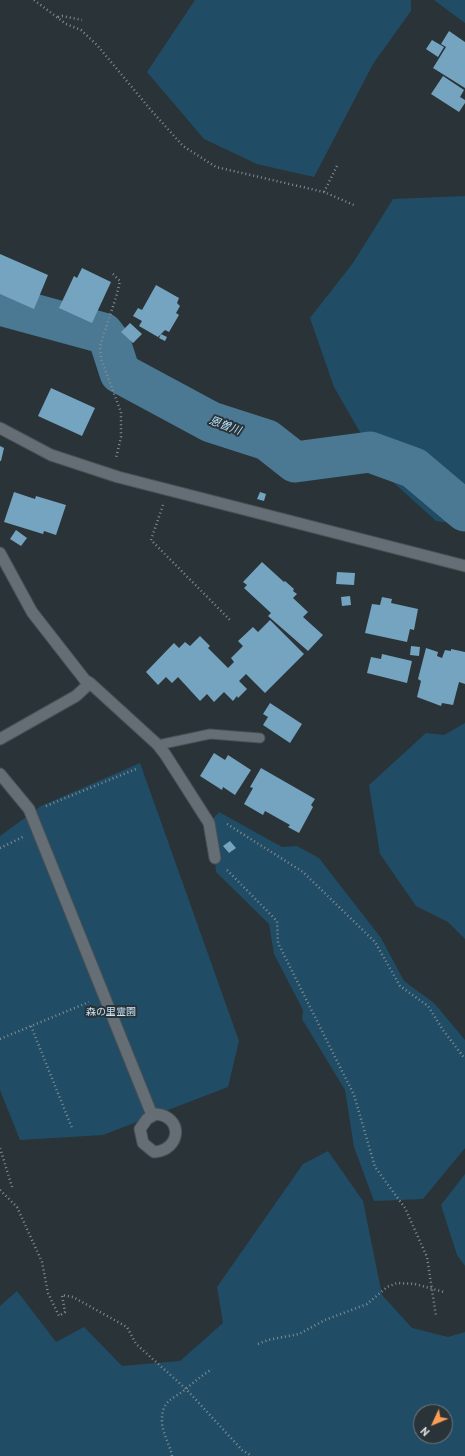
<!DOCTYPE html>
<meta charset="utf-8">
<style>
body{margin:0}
#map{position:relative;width:465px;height:1456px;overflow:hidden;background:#2a3338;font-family:"PT Sans",sans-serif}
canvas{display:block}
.north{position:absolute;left:413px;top:1404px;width:40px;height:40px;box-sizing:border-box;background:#2a3338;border:1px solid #727a7e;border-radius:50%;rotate:226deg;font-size:11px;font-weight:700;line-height:16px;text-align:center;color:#dfe5e8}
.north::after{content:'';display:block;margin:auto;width:14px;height:18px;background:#fd9d55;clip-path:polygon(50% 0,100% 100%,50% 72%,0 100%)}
</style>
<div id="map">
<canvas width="465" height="1456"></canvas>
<div class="north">N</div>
</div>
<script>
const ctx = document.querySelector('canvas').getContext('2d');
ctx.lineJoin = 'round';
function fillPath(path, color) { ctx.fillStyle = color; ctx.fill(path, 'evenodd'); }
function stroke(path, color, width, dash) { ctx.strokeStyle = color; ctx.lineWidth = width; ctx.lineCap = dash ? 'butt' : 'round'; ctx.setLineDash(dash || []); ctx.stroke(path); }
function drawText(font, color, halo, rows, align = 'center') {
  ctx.font = font + ' "PT Sans","Noto Sans JP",sans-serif'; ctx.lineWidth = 4; ctx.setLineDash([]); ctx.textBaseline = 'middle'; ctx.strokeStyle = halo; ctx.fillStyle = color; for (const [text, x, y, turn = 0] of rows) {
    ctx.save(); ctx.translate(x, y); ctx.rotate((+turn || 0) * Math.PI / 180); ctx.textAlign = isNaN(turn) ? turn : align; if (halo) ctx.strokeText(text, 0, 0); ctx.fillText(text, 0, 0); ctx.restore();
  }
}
const green = new Path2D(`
 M195,0H411V11L373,64L314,177L257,164L204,139L147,72Z
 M434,0H465V23Z
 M465,196V525L436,521L384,474L334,387L310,318L353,263L393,199Z
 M465,723V939L448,922L416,906L380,854L369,785L426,733L444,735Z
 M140,763L239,1041L228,1087L103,1135L20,1140L0,1090V836L41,806Z
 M219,812L282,847L297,846L319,858L381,938L404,981L434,1003L465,1040V1148L423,1199L374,1201L354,1147L345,1090L302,1019L303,1010L274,954L269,924L216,872L211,821Z
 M328,1151L363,1201L382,1295L412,1328L448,1337L465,1332V1456H0V1306L17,1291L56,1342L84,1327L122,1366L180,1361L223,1323L217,1287L303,1164ZM421,1412H445V1436H421Z
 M465,1174V1266L457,1255L441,1205Z`);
const river = new Path2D(`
 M0,305L103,333L110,342L120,373L211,422L267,440L295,462L370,452L414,468L465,511`);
const building = new Path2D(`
 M449,31L465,42V88L433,68L446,47L441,44Z
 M432,40L444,47L438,57L426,49Z
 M443,76L464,90L460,97L465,100V103L459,112L431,94Z
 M0,254L48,275L34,309L0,294Z
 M82,268L111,282L92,323L59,308L74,276L77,278Z
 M156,285L179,298L177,303L180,306L176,313L179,315L169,332L165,330L158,337L139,326L142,321L133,316L138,308L142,310Z
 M130,323L142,334L133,343L121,332Z
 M161,334L167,337L165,341L159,338Z
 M51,388L95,408L82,436L38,416Z
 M0,446L4,448L1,461H0Z
 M14,492L35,499L36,496L66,505L56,535L44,531L43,534L4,522Z
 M260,492L266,494L264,501L257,499Z
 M16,530L27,538L21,546L10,539Z
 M262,562L284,582L285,581L294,589L293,591L297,594L293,598L308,612L303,617L323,635L308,651L268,616L271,613L244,588L247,585L243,582Z
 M337,572L355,573L354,585L336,584Z
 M350,596L351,605L342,606L341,597Z
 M382,597L392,599L391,603L418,609L414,630L410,629L407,642L365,633L372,604L380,605Z
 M270,620L304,654L265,693L246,674L239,681L247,689L238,698L237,696L233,701L224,692L214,702L207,694L200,701L178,677L172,683L166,677L158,685L146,672L174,643L179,648L185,642L190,646L200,636L210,646L208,648L228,668L234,662L231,658L243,646L238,641L253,627L258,632Z
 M411,646L420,647L419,656L410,655Z
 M426,648L438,652L437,656L442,658L445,650L451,651V649L465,652V684L459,682L453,705L442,703L441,706L417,697L421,681L418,679Z
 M382,654L412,661L407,683L367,673L371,657L381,659Z
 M270,703L302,724L290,743L263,725L268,717L263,714Z
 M214,753L225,760L228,755L251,770L235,795L223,787L222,790L200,776Z
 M261,768L315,799L311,805L313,807L299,833L288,827L290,825L265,811L263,815L244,804L253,788L250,787Z
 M230,841L236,848L229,853L223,846Z`);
const path = new Path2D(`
 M34,0L66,24L81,30L97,45L150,109L183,146L216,167L324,192L356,206
 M58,17L62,16L82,20
 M324,192L337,166
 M113,274L120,281L117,294L100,346L101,359L121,412V437L116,458
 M163,505L151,540L230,620
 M46,806L136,769
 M227,824L303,872L375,942L400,986L428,1006L443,1030L465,1059
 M0,848L23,837
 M227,870L277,921L278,943L354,1095L375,1167L405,1208L427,1257L436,1316
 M31,1026L72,1128
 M0,1039L89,1002
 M0,1148L12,1187
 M0,1190L17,1207L42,1262L48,1293L59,1316L65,1312L62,1295L73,1297L127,1327L136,1344L186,1389L242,1450L252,1456
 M258,1344L268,1340L299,1334L325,1320L367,1304L387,1287L397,1283L415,1284L444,1292
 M172,1456C170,1445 163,1434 162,1423C161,1399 173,1400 187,1388C195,1381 203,1375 212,1369`);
const service = new Path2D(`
 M158,745L210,734L260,738`);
const minor = new Path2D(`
 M0,553L32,612L85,680L90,683L158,745L165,754L209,823L215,858
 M0,739L76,696L90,683
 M0,774L29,809L152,1115
 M156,1114C184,1117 181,1150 154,1152L143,1143L140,1129L147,1119Z`);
const tertiary = new Path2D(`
 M0,428L51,455L118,477L465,566`);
const parkNames = [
 ["森の里霊園",111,1012]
];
const waterNames = [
 ["恩曽川",225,426,20]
];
fillPath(green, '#204d65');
stroke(river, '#4b7993', 41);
fillPath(building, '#75a4c0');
stroke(service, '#485053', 11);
stroke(minor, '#485053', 13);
stroke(tertiary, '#485053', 13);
stroke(path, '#858d91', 2.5, [1, 3]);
stroke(service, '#646e74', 9);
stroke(minor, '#646e74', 11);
stroke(tertiary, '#646e74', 11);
drawText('10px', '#c9e5f6', '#2a3338', parkNames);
drawText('italic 11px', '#b7e2fc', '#2a3338', waterNames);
</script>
